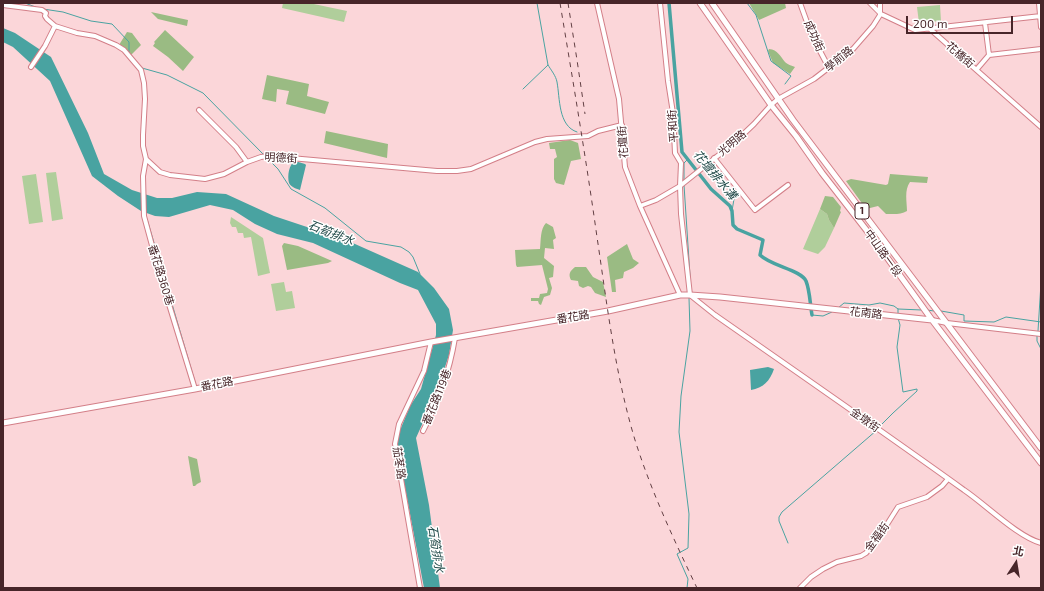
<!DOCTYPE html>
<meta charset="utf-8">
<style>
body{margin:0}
#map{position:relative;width:1044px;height:591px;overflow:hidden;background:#fbd6d9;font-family:"Exo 2","Noto Sans TC",sans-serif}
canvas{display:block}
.frame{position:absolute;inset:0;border:4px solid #472529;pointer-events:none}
.north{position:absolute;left:996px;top:543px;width:40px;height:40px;-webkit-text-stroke:3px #fff;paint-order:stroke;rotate:12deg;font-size:11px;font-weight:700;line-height:16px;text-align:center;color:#472529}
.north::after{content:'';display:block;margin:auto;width:14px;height:18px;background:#472529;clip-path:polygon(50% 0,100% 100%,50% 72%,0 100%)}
.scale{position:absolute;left:906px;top:16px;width:107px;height:18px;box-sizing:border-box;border:2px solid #472529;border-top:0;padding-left:5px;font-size:12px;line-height:14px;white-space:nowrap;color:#472529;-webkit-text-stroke:3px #fff;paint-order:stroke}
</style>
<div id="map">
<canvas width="1044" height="591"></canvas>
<div class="frame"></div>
<div class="north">北</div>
<div class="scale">200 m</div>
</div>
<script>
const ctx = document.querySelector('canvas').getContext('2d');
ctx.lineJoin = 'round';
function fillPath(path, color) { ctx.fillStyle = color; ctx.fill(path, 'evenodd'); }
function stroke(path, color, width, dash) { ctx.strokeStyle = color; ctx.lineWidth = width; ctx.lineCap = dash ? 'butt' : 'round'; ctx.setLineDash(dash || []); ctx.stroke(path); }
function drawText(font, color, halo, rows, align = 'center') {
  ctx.font = font + ' "Exo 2","Noto Sans TC",sans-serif'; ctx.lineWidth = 3; ctx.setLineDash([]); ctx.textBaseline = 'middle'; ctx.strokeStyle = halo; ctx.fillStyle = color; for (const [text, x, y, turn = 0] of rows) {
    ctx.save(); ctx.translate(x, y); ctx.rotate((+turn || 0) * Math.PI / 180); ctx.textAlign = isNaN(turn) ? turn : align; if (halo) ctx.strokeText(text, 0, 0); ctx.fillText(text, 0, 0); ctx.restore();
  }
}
const green = new Path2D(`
 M283,3H309L347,11L344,22L282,8Z
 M940,5L941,21L919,23L917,7Z
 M56,172L63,219L52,221L46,173Z
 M36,174L43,222L29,224L22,176Z
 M820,209L827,214L829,220L834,228L825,247L818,254L803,249Z
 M231,217L263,238L270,273L258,276L251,237L244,238L243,233H238L236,227H232L230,223Z
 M284,282L286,292L292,291L295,308L276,311L271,284Z`);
const forest = new Path2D(`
 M749,3H785L786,8L759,20Z
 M151,12L188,20L187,26L158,19Z
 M165,30L194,57L183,71L168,57L153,46L155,43L154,42Z
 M127,32L132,33L141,45L131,55L119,45Z
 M769,49C778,50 780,56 785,62C787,64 792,66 795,67L790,74L773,63L768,51Z
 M267,75L309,84L307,96L329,102L325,114L286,104L289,91L277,89L276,102L262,99Z
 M326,131L388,144L387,158L324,143Z
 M570,140L578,143L581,159L571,161L564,185L556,183L554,179V159L557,157L555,149H550L549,143Z
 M890,174L928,177L927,183L910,182C904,190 907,202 907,211C901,215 893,214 886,214L878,206L866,209L846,181L851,179L886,185L888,184Z
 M825,196L833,197L841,207L840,211L841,212L834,228L829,220L827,214L820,209Z
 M546,223L553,227L556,238L553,240L554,249L545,248L544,258L554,266L553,277L549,278L552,288L550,295L544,297L541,305L539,304L538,301H531V298H539L540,294L547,293L548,289L542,265L517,267L516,265L515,250L540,249C541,241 540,229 546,223Z
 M284,243L298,246L332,261L328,263L287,270L282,246Z
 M627,244L633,259L639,263L633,268L624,272L623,278L615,280L616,292H612L607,257Z
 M575,267H586L593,277L603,282L606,297L595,293L591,287L588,286L583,288L579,286L578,281L571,280C568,274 570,271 575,267Z
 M188,456L197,459L201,482L197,484L195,486H193Z`);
const water = new Path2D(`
 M3,28L15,33L51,57L88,133L104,174L132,190L157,198H172L197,192L226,194L274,216L346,240L418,272L434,288L449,309L453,330L449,355L437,391L416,438L429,505L440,588H424L396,440L410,406L421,389L436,335V324L418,290L400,283L313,243L277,234L255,224L233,210L210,205L169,217L155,216L141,211L118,196L92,176L50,81L13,47L3,42Z
 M295,161L305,164L306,165L300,190C297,189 291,187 289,183C287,176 289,164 295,161Z
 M768,367L774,369C770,381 763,388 751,390L750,370Z`);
const stream = new Path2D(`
 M6,3H25L38,8
 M747,3L756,15L771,61L791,76L785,84
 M43,9L63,12L91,21L112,24L129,42V54
 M548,65C551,70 556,76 557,82C560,98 558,126 577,132
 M142,68L167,75L203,93L263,154
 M523,89L548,65L537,3
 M267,158L278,169L291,189L325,208L366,241L401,247L409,252L413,257L420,274
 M684,181V163L687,160
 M684,185L691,291
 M732,211L735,193
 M147,219L195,382
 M838,308L844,303L869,305L880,303L894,306L898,309L922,310
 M898,309V315
 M927,310L934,311
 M941,311L964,315V321L994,322L1006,317L1041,322
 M812,315L823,316L832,312
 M1038,331L1041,283
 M1037,335V341L1041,349
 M879,427L893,413L917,391V389L903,392L897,347L900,325L898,318
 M788,543L779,521V517L782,512L877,430
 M687,588L688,579L677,554L688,548L689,514L679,432L681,396L690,331L689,298`);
const canal = new Path2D(`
 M669,3L682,152L711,189L730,206L732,211L733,225L737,229L763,240L760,255C771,266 801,270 806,281C810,291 810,304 812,315`);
const minor = new Path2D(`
 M597,3L619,99L625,167L640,206L680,295
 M660,3L668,81L673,113L675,153L681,163L680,186L681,214L690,295L715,315C798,373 882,431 964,490C985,504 1018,537 1041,543
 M800,3L812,36L829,68
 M870,3L881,14L915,30L1041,16
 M1039,3L1041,27
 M3,5L42,10L46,13L45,16L47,19L55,26L77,33L95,36L116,45L124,50L141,70L144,83L145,99L143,135V146L146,159L143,176L144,216L160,275L195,389
 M985,23L989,55
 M930,29L1041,127
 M989,55L1041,49
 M31,67L45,46L55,26
 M977,69L989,55
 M199,110L236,147L247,162
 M714,158L755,210L788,185
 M146,159L160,172L170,175L205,179L224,174L247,162L261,157L268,156L437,171H457L471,169L535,142L547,139L588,136L598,131L622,125
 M640,206L656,200L680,186L735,142L754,124L771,105L778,99L814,79L853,49L873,26L880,15V3
 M932,320L947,323L1041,334
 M423,431C439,399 449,374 455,338
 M420,588L395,444L399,424L424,371L431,342
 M800,588L811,577L823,569L837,562L861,556L866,553L879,537L898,507L927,497L942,486L948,479`);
const major = new Path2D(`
 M700,3L771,105L796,136L822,173L878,245L932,320L1041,463
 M712,3L793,120L1041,448
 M3,423L195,389L431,342L608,311L680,295H690L720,297L932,320`);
const rail = new Path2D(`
 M560,3C573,81 586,159 597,237C607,304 615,374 635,440C651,491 674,540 697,588
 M568,3L577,60L585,114`);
const shields = [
 [862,211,14]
];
const shieldNames = [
 ["1",862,211]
];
const streetNames = [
 ["成功街",814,36,66],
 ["花橋街",960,55,41],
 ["學前路",839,59,-39],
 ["平和街",673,126,-94],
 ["花壇街",623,142,-95],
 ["光明路",732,143,-40],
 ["明德街",281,158,3],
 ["中山路一段",883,253,54],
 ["番花路360巷",161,275,73],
 ["花南路",866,313,6],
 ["番花路",573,317,-9],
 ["番花路",217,384,-11],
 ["番花路119巷",437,397,-68],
 ["金墩街",865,420,35],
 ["茄苳路",399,463,82],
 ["金福街",877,537,-54]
];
const waterNames = [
 ["花壇排水溝",715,175,50],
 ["石筍排水",331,233,21],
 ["石筍排水",436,549,81]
];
fillPath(green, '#b0ce9b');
fillPath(forest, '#9abb83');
fillPath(water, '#49a3a1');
stroke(stream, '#49a3a1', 1);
stroke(canal, '#49a3a1', 3.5);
stroke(minor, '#d37f88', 6);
stroke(major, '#d37f88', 7);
stroke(minor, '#fff', 4);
stroke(major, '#fff', 5);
stroke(rail, '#623f43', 1, [5, 5]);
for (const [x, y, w] of shields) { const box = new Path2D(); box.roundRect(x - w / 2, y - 8, w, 16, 3); ctx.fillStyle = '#fff'; ctx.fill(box); stroke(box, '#472529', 1); }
drawText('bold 10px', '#472529', null, shieldNames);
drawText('11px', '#472529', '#fff', streetNames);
drawText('italic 12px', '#214a49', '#fff', waterNames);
</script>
